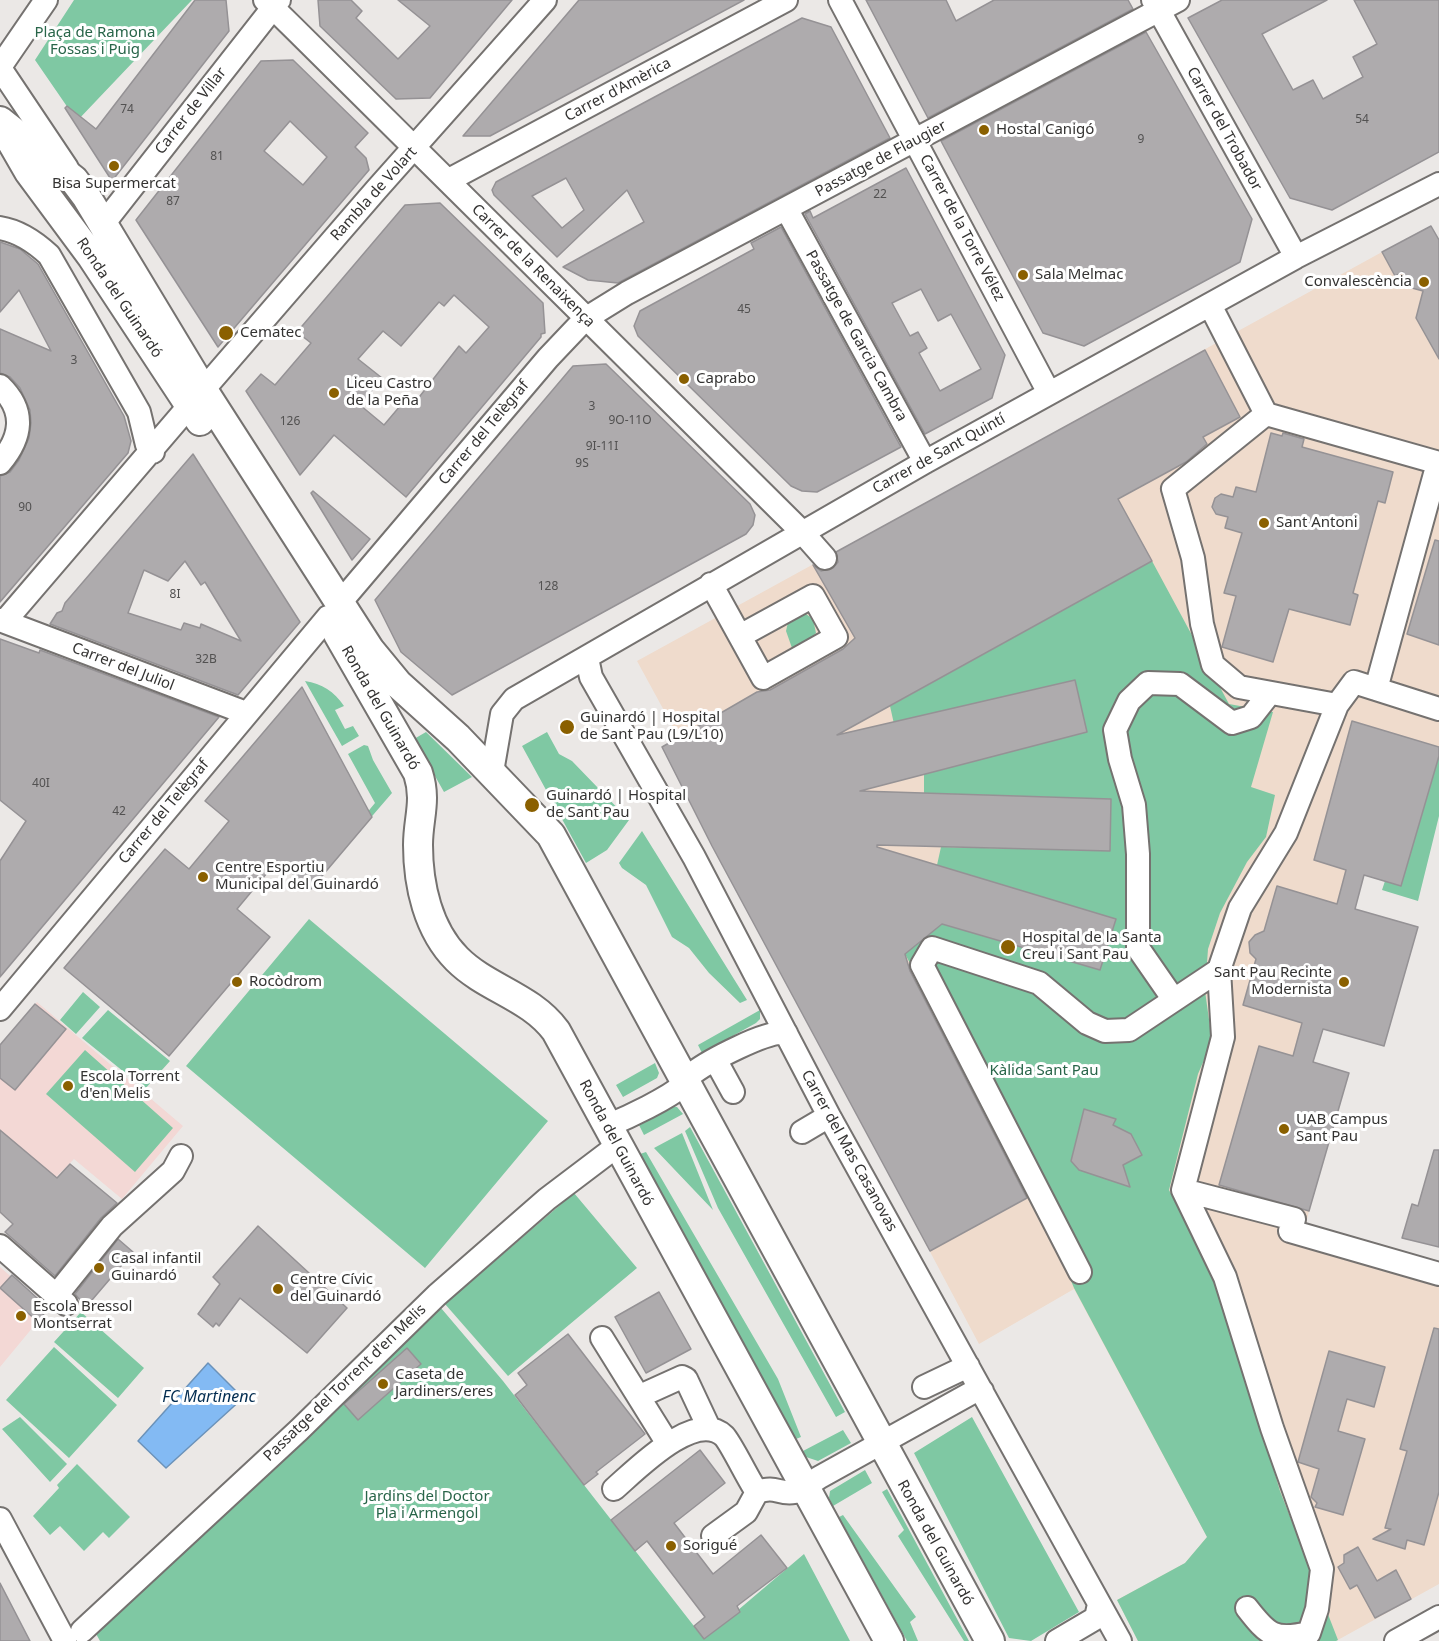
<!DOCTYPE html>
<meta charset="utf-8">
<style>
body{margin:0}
canvas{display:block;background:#ebe8e6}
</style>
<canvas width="1439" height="1641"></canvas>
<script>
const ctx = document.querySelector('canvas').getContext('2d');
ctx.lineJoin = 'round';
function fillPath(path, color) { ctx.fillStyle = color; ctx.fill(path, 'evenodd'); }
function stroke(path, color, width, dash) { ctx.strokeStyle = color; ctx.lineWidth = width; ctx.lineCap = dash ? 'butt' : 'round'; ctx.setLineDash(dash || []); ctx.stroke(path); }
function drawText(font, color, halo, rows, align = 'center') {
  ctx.font = font + ' "Noto Sans",sans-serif'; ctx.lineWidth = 6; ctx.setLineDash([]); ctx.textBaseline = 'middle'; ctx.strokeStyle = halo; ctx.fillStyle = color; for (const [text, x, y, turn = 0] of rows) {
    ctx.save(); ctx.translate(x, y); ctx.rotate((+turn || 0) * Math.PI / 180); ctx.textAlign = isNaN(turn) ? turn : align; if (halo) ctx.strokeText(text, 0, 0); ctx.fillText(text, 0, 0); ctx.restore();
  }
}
const education = new Path2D(`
 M37,1002L183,1126L122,1199L74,1159L12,1222L0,1213V1046Z
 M0,1267L48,1309L0,1367Z`);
const medical = new Path2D(`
 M1382,252L1395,276L1403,272L1423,291L1416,318L1431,344L1439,346V747L1352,721L1314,860L1346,870L1337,904L1277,886L1264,933L1255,935L1249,942L1250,953L1257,958L1243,1005L1302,1022L1293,1056L1259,1046L1219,1185L1309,1211L1306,1224L1439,1264V1584L1336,1641H1138L1117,1600L1185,1563L1207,1537L1074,1289L979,1344L662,747L679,738L637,661Z`);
const green = new Path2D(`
 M74,0H192L77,121L35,60Z
 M1152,561L1229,704L1273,712L1251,787L1275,795L1266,837L1247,862L1220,913L1208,949L1205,991L1212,1041L1198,1074L1169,1190L1220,1289L1280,1491L1338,1640L1336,1641H1138L1117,1600L1185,1563L1207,1537L1074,1288L1035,1193L905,954L942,924L1100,970L937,865L941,847L1110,851L1111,799L924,793V774L894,724L890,706Z
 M797,613L806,614L813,619L816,633L799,651L792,648L786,631L789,618Z
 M305,681C322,684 334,691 344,706L335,710L345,729L353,726L359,736L342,746Z
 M426,732L472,777L444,792L414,739Z
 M547,732L559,754L572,761L629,820L607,850L586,863L522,746Z
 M364,745L368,746L373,760L392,793L367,822L361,820L375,803L348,754Z
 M1439,756V816L1418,901L1382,890L1385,881L1401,886Z
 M642,831L747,1000L740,1003L709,973L689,948L672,937L646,885L622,868L619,863Z
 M309,919L548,1121L425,1268L186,1066Z
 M83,992L100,1007L76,1034L60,1020Z
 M108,1010L170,1061L145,1089L82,1038Z
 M760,1010V1019L756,1023L702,1053L698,1045Z
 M85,1050L173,1128L135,1172L46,1094Z
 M655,1063L659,1073L657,1078L623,1097L616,1085Z
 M669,1106L677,1107L683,1114L644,1135L638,1123Z
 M690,1127L845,1412L836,1417L718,1208L685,1131Z
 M682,1133L713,1210L654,1148Z
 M646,1152L778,1379L801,1437L796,1439L640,1154Z
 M574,1193L637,1268L508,1376L445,1304Z
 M441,1308L503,1381L704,1639L804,1554L850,1641H100L95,1632Z
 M81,1312L144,1368L118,1398L54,1342Z
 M54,1347L117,1405L69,1458L6,1400Z
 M20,1417L67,1464L50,1482L2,1429Z
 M972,1417L1079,1612L1031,1641L1009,1638L914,1453Z
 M843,1430L851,1443L818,1461L806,1457L803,1451Z
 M77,1464L130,1517L109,1538L103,1532L84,1551L60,1526L50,1535L33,1516L59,1488L57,1485Z
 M865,1470L872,1483L833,1506L829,1498L830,1491Z
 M887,1489L969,1641H964L898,1536L904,1530L882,1492Z
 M843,1515L916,1617L910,1622L918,1641H907L839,1517Z`);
const water = new Path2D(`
 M208,1363L243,1398L166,1468L138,1441Z`);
const building = new Path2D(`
 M195,0H226L229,31L112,181L65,108L67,106L96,129Z
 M318,0H351L362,11L356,18L398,59L430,26L398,0H512L430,98L396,99L320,26Z
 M579,0H744L490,136H463Z
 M866,0H946L956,21L994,0H1128L1133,9L928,118Z
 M1222,0H1327L1262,34L1293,90L1313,80L1323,99L1363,77L1353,57L1377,44L1354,0H1439V152L1332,210L1290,198L1188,18Z
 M802,18L831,27L890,138L618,283L588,280L563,267L644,222L627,190L557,257L494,195L492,190L496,182ZM566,178L584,210L562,228L532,196Z
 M1146,32L1252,219L1240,262L1084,346L1043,333L941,141Z
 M293,60L368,133L355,147L366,158L369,170L218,347L136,220L261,61ZM290,121L327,157L303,185L264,151Z
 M906,168L1005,355L992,398L925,434L805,214L810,211L813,218ZM921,289L938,321L951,314L981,369L940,391L919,353L927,348L918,332L910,336L892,303Z
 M440,203L543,303L545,333L541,334V337L406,497L334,435L300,475L246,391L261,374L275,385L311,343L297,332L405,205ZM454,295L489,327L466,353L459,346L413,405L406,399L384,425L360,405L382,378L358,359L383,331L401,346L439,302L444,306Z
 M1431,226L1439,240V359L1416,318L1423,291L1412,288L1403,272L1395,276L1382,252Z
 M781,227L901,447L817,492L802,491L791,486L638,336L634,326L640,311L754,249L751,243Z
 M0,242L20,249L38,264L124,416L131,441L128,453L0,602V476L10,472L19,460L29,438L31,423L30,410L20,388L10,377L0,373V329L51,351L19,290L0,312Z
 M1205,350L1240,417L1203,437L1207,444L1186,462L1118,499L1152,561L837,735L1075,680L1087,732L860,791L1111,799L1110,851L877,845V847L1116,919L1100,970L942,924L905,954L910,971L1027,1198L930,1251L712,846L662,747L757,692L770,690L843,649L855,638L813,565L821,571L833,568L838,562L836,552Z
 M606,364L750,504L755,515L753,525L746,534L452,695L401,652L375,600L573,366Z
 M1271,433L1282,436L1283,433L1304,439L1302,447L1393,472L1385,503L1378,501L1353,593L1358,595L1350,625L1289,609L1273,662L1222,647L1236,596L1224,593L1242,533L1225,528L1228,517L1216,514L1212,507L1215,498L1221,494L1233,497L1236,487L1256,492Z
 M193,454L300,622L238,695L50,624L57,613L62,611L65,603ZM185,561L201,585L205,582L241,641L201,624L200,628L184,623L181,630L128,613L144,570L168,581Z
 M313,491L370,539L352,560L311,493Z
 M1435,540L1439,541V645L1407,634Z
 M0,639L39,653L40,650L219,717L0,977V861L26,821L0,800Z
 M302,687L372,817L311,889L277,861L237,909L270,937L169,1056L64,968L165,849L189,869L229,821L205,801Z
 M1352,721L1439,747V756L1401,886L1364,875L1355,909L1418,927L1384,1046L1323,1029L1313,1062L1349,1073L1309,1211L1219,1185L1259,1046L1293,1056L1302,1023L1243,1005L1256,959L1250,953L1249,942L1255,935L1264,931L1277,886L1337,904L1346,870L1314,860Z
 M35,1004L66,1029L15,1090L0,1078V1045Z
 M1084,1109L1116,1119L1113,1125L1131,1134L1142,1155L1123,1165L1130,1187L1079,1170L1071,1161Z
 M0,1130L57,1178L70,1164L117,1203L101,1218L55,1276L5,1232L13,1224L0,1212Z
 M1434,1150H1439V1247L1402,1238L1412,1204L1418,1206Z
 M258,1226L347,1308L307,1353L240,1298L219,1326L216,1323L213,1327L198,1314L220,1284L213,1277Z
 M118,1239L133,1252L86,1307L75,1294Z
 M12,1275L48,1308L38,1322L0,1288Z
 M659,1292L691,1349L646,1373L615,1317Z
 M1434,1328L1439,1329V1492L1424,1545L1407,1540L1405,1549L1373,1539L1391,1529L1385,1528L1407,1451L1400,1449Z
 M568,1334L645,1434L596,1472L598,1474L584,1485L515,1395L527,1385L518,1373Z
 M407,1348L421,1364L358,1420L344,1404Z
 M1329,1351L1385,1367L1374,1407L1347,1399L1338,1431L1365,1439L1343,1515L1315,1507L1317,1503L1311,1497L1319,1469L1298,1462Z
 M700,1450L725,1483L674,1523L713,1574L761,1535L787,1568L737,1606L740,1612L704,1639L694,1626L705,1617L647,1541L635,1551L611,1520Z
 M1358,1547L1377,1581L1396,1570L1411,1599L1375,1618L1357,1585L1350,1589L1338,1567L1344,1563V1555Z
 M0,1583L30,1641H0Z`);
const minor = new Path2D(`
 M265,0C445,176 622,355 802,532L825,558
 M840,0L1049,393
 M1153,0L1296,257
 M0,67L46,0
 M0,68L67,168
 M449,180L786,0
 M787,210L925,462
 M104,223L279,0
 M0,228C19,231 35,242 49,255L139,412L147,445L153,452
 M1210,305L1266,414L1439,463
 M0,386C26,411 22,437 0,463
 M203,390L376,190L545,0
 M1266,414L1173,489L1193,558L1202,624L1213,665L1239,687L1337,705L1354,682L1439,709
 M711,584L763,678L836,637L813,596L740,636
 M339,604L548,358L585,319L627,293L1178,0
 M0,620L246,713
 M5,621L190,405
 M587,658L591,677L694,857L829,1116L1120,1641
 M1376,689L1438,463
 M1337,705L1286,833L1240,908L1219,970L1223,1037L1183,1190L1294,1219L1290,1231L1439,1274
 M492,772L502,714L514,699L925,462L1296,257L1439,184
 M1174,1000L1138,948V854L1134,805L1120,759L1115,730L1129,701L1148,683L1180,684L1232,723L1251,717L1269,694
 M0,1009L328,617
 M716,1061L733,1092
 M607,1126C629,1117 667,1099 685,1084C688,1081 690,1076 693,1073C709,1061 767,1030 786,1033
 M802,1132L829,1116
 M1183,1190L1225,1277L1272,1428L1322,1569L1317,1609L1309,1633C1274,1641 1268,1635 1247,1608
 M0,1246L66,1304
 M1080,1272L922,965L932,948L1039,983L1087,1023L1105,1031L1129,1030L1219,970
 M55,1297L112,1226L173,1171L181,1156
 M602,1338L668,1444
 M924,1387L968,1366
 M640,1396L682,1377L686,1379L709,1428
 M614,1489C636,1470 695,1409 724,1436C731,1443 749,1481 757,1492
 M0,1519L65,1641
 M713,1536L746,1512L757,1492C777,1485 778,1495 795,1492C804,1490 811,1482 820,1477L975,1391H982
 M82,1631L299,1430L437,1295L547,1199L617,1146
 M1057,1641L1096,1618L1099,1604
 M1396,1641L1439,1617`);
const major = new Path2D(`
 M0,121L74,180L86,196L203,390L370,650L398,684L458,738L551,835L990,1641
 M7,134L29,172L92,257L200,421
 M338,634L418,773C427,801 418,818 418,845C418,885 428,930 457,959C487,989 530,996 556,1031L889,1641`);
const markers = [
 [984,130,6,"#8a6000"],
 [114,166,6,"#8a6000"],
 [1023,275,6,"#8a6000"],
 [1424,282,6,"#8a6000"],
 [226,333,8,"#8a6000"],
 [684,379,6,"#8a6000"],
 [334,393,6,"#8a6000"],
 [1264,523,6,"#8a6000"],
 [567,727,8,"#8a6000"],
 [532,805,8,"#8a6000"],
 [203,877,6,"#8a6000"],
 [1008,947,8,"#8a6000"],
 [237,982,6,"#8a6000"],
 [1344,982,6,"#8a6000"],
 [68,1086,6,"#8a6000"],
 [1284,1129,6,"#8a6000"],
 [99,1268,6,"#8a6000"],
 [278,1289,6,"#8a6000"],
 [21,1316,6,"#8a6000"],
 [383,1384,6,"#8a6000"],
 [671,1546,6,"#8a6000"]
];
const numberNames = [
 ["74",127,110],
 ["54",1362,120],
 ["9",1141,140],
 ["81",217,157],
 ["22",880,195],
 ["87",173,202],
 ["45",744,310],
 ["3",74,361],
 ["3",592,407],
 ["9O-11O",630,421],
 ["126",290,422],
 ["9I-11I",602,447],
 ["9S",582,464],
 ["90",25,508],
 ["128",548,587],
 ["8I",175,595],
 ["32B",206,660],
 ["40I",41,784],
 ["42",119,812]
];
const parkNames = [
 ["Plaça de Ramona",95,33],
 ["Fossas i Puig",95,50],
 ["Kàlida Sant Pau",1044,1071],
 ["Jardins del Doctor",427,1497],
 ["Pla i Armengol",427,1514]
];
const streetNames = [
 ["Carrer d'Amèrica",618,90,-28],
 ["Carrer de Villar",191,111,-52],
 ["Carrer del Trobador",1224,129,61],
 ["Passatge de Flaugier",881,159,-28],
 ["Rambla de Volart",374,194,-48],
 ["Carrer de la Torre Vélez",962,228,62],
 ["Carrer de la Renaixença",533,266,45],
 ["Ronda del Guinardó",119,298,56],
 ["Passatge de Garcia Cambra",856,336,61],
 ["Carrer del Telègraf",484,433,-50],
 ["Carrer de Sant Quintí",939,454,-29],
 ["Carrer del Juliol",123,667,21],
 ["Ronda del Guinardó",380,708,60],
 ["Carrer del Telègraf",164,812,-50],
 ["Ronda del Guinardó",616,1143,62],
 ["Carrer del Mas Casanovas",849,1151,61],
 ["Passatge del Torrent d'en Melis",345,1383,-44],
 ["Ronda del Guinardó",935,1543,61]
];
const poiNames = [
 ["Hostal Canigó",996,130],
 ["Bisa Supermercat",114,184,"center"],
 ["Sala Melmac",1035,275],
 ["Convalescència",1412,282,"right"],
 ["Cematec",240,333],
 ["Caprabo",696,379],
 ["Liceu Castro",346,384],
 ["de la Peña",346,401],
 ["Sant Antoni",1276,523],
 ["Guinardó | Hospital",580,718],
 ["de Sant Pau (L9/L10)",580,735],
 ["Guinardó | Hospital",546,796],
 ["de Sant Pau",546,813],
 ["Centre Esportiu",215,868],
 ["Municipal del Guinardó",215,885],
 ["Hospital de la Santa",1022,938],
 ["Creu i Sant Pau",1022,955],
 ["Sant Pau Recinte",1332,973,"right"],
 ["Modernista",1332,990,"right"],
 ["Rocòdrom",249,982],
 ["Escola Torrent",80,1077],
 ["d'en Melis",80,1094],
 ["UAB Campus",1296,1120],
 ["Sant Pau",1296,1137],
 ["Casal infantil",111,1259],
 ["Guinardó",111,1276],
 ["Centre Cívic",290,1280],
 ["del Guinardó",290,1297],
 ["Escola Bressol",33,1307],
 ["Montserrat",33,1324],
 ["Caseta de",395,1375],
 ["Jardiners/eres",395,1392],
 ["Sorigué",683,1546]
];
const waterNames = [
 ["FC Martinenc",209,1397]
];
fillPath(education, '#f3d8d5');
fillPath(medical, '#efdbcc');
fillPath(green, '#7fc8a3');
fillPath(water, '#83baf3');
stroke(water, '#6b92b9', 1.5);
fillPath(building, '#aeabad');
stroke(building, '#959295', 1.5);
stroke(minor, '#757270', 26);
stroke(major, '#757270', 32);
stroke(minor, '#fff', 22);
stroke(major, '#fff', 28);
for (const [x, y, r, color] of markers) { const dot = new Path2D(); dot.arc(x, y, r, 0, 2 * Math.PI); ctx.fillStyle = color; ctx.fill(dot); stroke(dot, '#fff', 2); }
drawText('12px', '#525151', null, numberNames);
drawText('15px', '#286549', '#fff', parkNames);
drawText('15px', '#343332', '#fff', streetNames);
drawText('15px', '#343332', '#fff', poiNames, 'left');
drawText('italic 16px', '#022c50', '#fff', waterNames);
</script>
